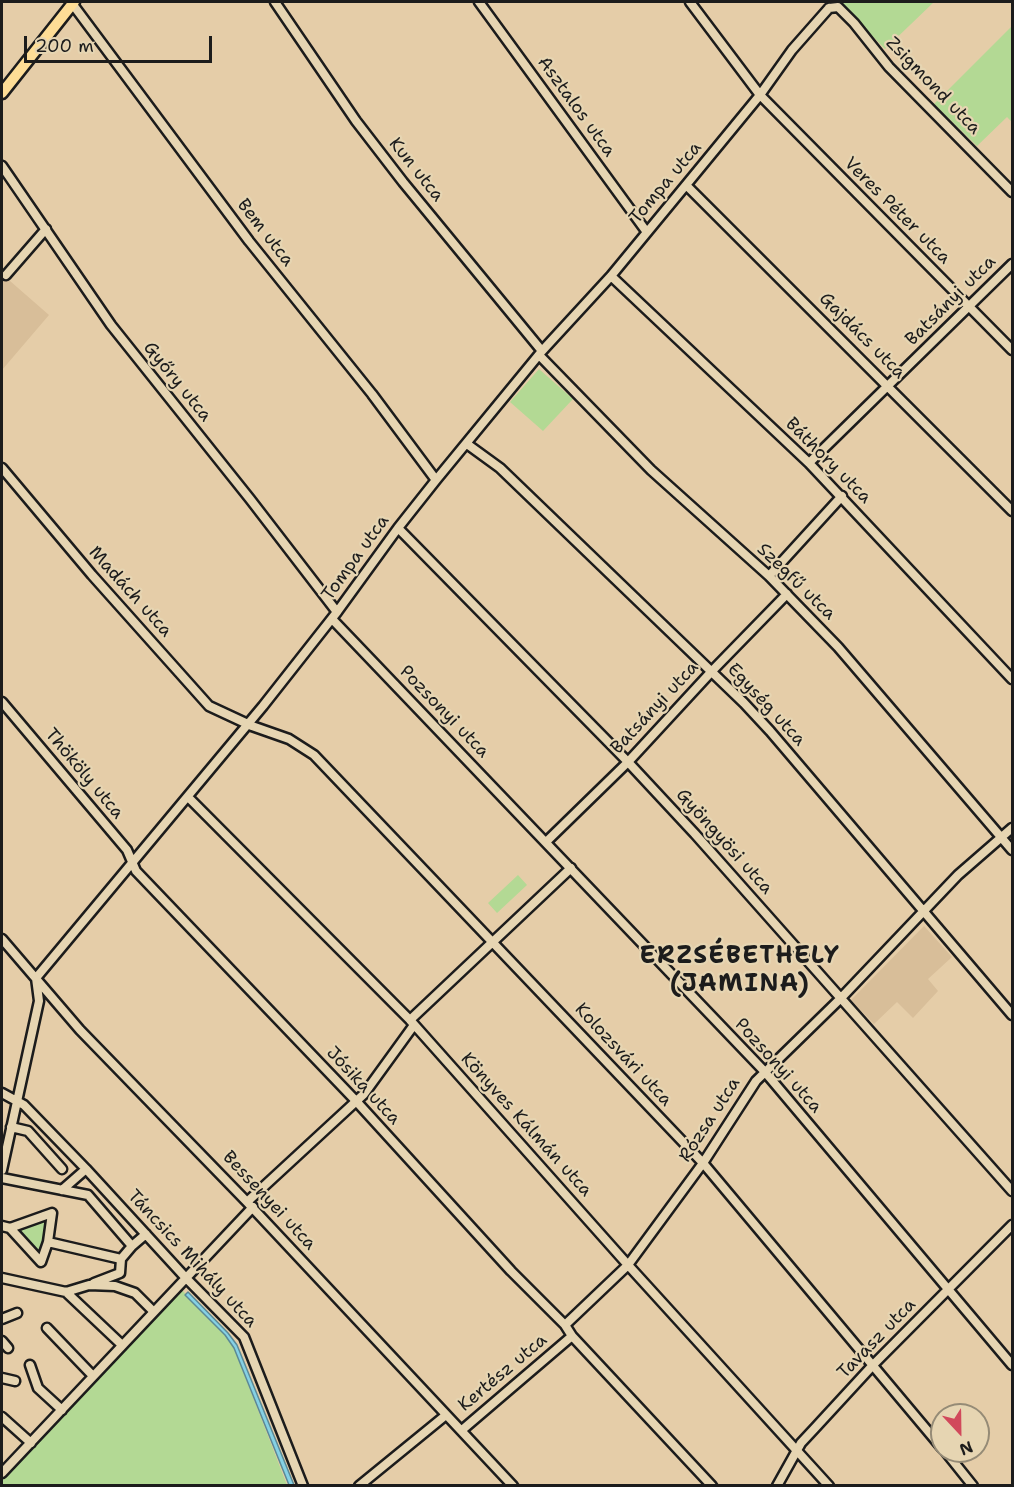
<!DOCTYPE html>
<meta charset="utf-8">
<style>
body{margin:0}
#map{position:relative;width:1014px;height:1487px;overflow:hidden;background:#e5cda8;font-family:"Shantell Sans",sans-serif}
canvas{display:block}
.frame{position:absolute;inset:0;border:3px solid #1c1c1c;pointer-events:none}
.north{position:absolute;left:930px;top:1403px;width:60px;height:60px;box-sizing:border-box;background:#e6d5b2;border:2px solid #958b76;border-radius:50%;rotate:158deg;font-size:16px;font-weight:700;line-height:24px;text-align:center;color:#1c1c1c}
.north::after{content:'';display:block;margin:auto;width:21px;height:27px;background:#d1495b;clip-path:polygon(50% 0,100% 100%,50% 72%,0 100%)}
.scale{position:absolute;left:24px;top:36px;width:188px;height:27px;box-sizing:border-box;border:3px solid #1c1c1c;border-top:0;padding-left:8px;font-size:18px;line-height:21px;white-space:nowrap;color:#1c1c1c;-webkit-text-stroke:4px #e6d5b2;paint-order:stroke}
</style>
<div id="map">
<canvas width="1014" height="1487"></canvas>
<div class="frame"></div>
<div class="north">N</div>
<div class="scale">200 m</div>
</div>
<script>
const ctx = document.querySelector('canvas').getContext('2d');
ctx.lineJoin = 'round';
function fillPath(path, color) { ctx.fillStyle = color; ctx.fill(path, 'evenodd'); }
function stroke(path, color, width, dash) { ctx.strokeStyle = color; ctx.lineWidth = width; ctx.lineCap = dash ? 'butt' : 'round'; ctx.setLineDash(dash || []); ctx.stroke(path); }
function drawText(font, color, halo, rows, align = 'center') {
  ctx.font = font + ' "Shantell Sans",sans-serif'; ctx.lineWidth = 4.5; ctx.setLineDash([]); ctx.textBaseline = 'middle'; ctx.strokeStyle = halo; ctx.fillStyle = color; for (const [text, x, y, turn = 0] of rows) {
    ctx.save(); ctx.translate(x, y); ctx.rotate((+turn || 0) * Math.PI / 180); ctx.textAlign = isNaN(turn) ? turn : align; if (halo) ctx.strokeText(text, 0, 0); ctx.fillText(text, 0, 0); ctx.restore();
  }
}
const built = new Path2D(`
 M2,274L49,315L2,370Z
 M924,926L952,957L928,979L938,991L913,1018L897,1002L874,1024L851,1000Z`);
const green = new Path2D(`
 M839,2H934L885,49Z
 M1012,26V122L1007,117L977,146L934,104Z
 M539,369L573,399L543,431L510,402Z
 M518,875L527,885L497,913L488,903Z
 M42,1220L48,1225L42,1251L34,1253L15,1230Z
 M181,1289L225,1335L234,1348L287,1485L2,1486V1476Z`);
const water = new Path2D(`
 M188,1292L228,1333L237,1345L294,1485H289L234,1348L225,1335L185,1295Z`);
const minor = new Path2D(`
 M71,2L249,241L372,394L436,480
 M275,2L356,121L403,182L542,351
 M479,2L646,231
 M690,2L760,95L1012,350
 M829,8L838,7L854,23L889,67L1012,192
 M2,166L111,325L250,499L337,612
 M686,185L1012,511
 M6,275L46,229
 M611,276L809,463L1012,679
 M539,355L651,470L769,576L838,647L1012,850
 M467,444L500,468L744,703L770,731L1012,1015
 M809,463L1012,264
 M2,468L92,575L209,706L252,726L289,739L314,755L703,1163L942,1448
 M398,528L628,762L695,834L1012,1191
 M769,576L842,496
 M332,619L765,1072L1012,1365
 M2,702L127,850L136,871L356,1101L511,1271L565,1325L572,1336L462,1430
 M188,797L410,1020L628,1265L829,1486
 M546,842L628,762L712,671L787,594
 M2,939L80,1030L247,1202L513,1486
 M410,1020L571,868
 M2,1093L24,1105L86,1169L185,1277L244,1337L303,1486
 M11,1127L28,1131L62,1169
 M2,1170L39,1001L36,978L263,706L337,612L398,528L436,480L542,351L611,276L686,185L760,95L792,50L829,8
 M2,1178L88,1195L132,1246
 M62,1190L86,1169
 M247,1202L364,1094L414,1025
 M2,1226L10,1228L52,1213L48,1242L41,1262L10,1228
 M48,1242L121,1259
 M2,1278L66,1292L89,1285L115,1286L135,1293L153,1311
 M94,1283L120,1273L121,1259L132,1246L146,1234
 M66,1292L122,1345
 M2,1319L17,1313
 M565,1325L628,1265L703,1163L756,1081L841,998L958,875L1012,828
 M47,1328L93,1376
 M572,1336L712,1486
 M2,1341L8,1348
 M30,1365L38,1388L62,1410
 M2,1378L15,1381
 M2,1417L31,1443
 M945,1451L973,1486
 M2,1473L253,1207
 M359,1486L446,1415
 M777,1486L801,1443L815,1428L873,1365L1012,1225`);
const major = new Path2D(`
 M2,93L74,2`);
const streetNames = [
 ["Zsigmond utca",933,86,46],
 ["Asztalos utca",576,107,54],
 ["Kun utca",416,170,51],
 ["Tompa utca",666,183,-50],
 ["Veres Péter utca",897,211,45],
 ["Bem utca",265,233,52],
 ["Batsányi utca",951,301,-45],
 ["Gajdács utca",862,336,45],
 ["Győry utca",177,382,51],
 ["Báthory utca",828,461,45],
 ["Tompa utca",356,558,-54],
 ["Szegfű utca",796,582,44],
 ["Madách utca",130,592,48],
 ["Egység utca",766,705,47],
 ["Batsányi utca",655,708,-47],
 ["Pozsonyi utca",444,712,46],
 ["Thököly utca",84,774,50],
 ["Gyöngyösi utca",724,842,48],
 ["Kolozsvári utca",623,1055,47],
 ["Pozsonyi utca",778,1066,48],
 ["Jósika utca",363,1086,47],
 ["Rózsa utca",710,1120,-57],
 ["Könyves Kálmán utca",526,1125,48],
 ["Bessenyei utca",269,1201,47],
 ["Táncsics Mihály utca",192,1259,47],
 ["Tavasz utca",877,1339,-46],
 ["Kertész utca",503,1373,-40]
];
const districtNames = [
 ["ERZSÉBETHELY",740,957],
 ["(JAMINA)",740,985]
];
fillPath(built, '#d8be99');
fillPath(green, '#b3d994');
fillPath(water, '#85d1e5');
stroke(water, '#5b8995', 1.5);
stroke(minor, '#1c1c1c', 13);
stroke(major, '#1c1c1c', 15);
stroke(minor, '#e6d5b2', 8);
stroke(major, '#fedd96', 10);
drawText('18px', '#1c1c1c', '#e6d5b2', streetNames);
ctx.letterSpacing = '1.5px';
drawText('bold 24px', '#1c1c1c', '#e6d5b2', districtNames);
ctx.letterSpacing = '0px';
</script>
